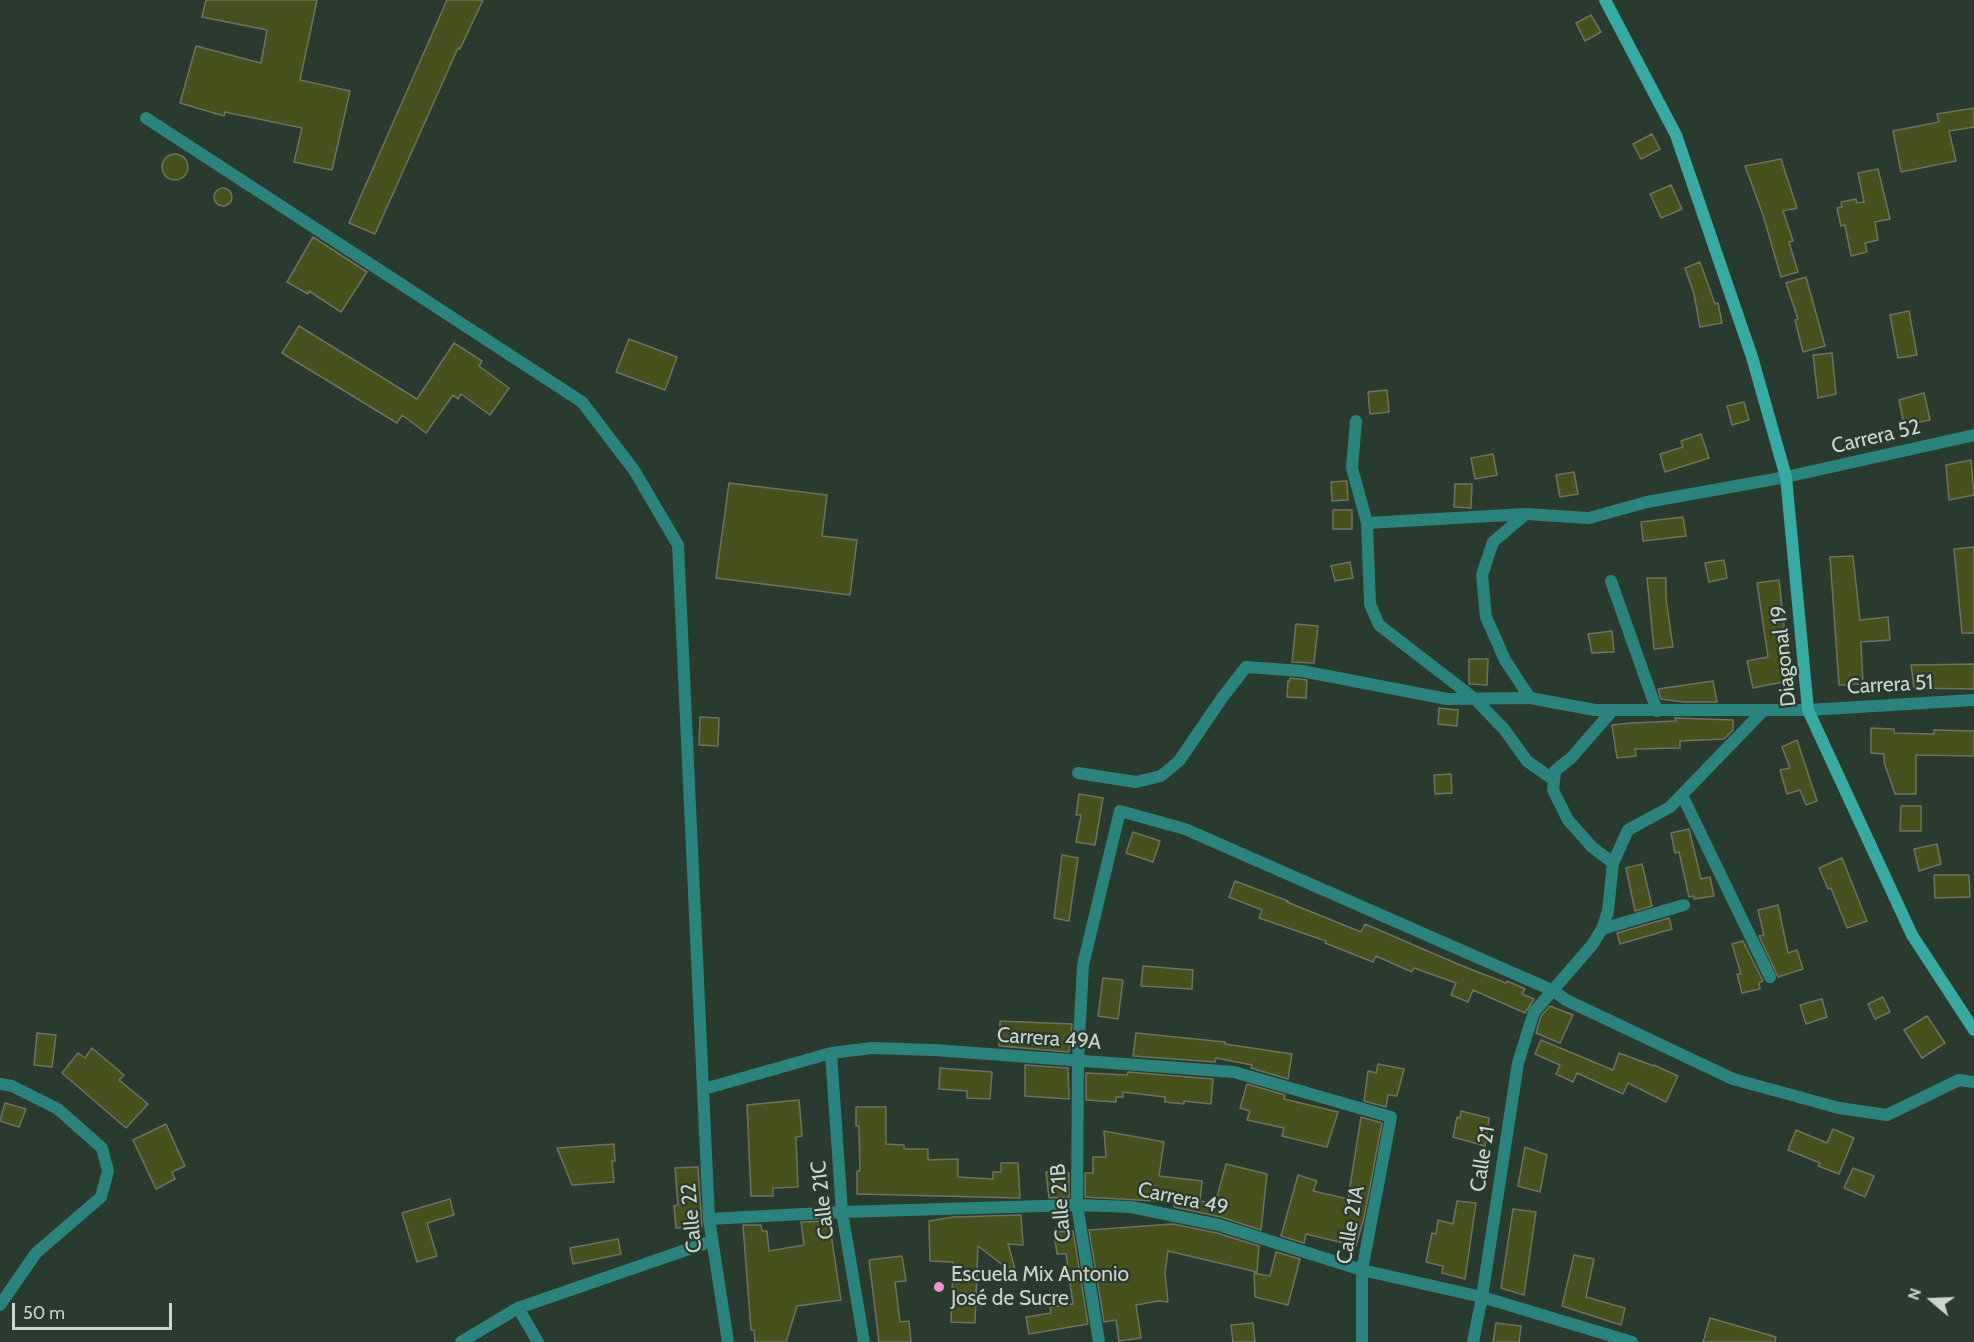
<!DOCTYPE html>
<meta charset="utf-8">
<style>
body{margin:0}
#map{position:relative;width:1974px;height:1342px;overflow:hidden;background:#293a2e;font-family:Cabin,sans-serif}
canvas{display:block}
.north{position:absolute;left:1902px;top:1270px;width:60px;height:60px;-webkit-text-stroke:4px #293a2e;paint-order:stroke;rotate:289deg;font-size:16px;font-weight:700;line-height:24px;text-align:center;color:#cbd5cd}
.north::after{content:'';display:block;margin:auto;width:21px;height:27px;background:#cbd5cd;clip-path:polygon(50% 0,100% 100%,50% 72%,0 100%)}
.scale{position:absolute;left:12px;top:1303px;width:160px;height:27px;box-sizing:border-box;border:3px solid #cbd5cd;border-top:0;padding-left:8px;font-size:18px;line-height:21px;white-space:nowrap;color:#cbd5cd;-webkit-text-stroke:4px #293a2e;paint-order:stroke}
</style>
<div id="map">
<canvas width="1974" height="1342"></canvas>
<div class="north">N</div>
<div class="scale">50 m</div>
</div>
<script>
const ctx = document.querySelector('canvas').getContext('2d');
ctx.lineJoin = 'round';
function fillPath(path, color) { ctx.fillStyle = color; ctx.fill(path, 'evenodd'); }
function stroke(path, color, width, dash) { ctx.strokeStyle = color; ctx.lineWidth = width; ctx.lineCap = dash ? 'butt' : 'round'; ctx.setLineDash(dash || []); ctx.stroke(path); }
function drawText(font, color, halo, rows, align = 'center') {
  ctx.font = font + ' Cabin,sans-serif'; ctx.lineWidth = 4.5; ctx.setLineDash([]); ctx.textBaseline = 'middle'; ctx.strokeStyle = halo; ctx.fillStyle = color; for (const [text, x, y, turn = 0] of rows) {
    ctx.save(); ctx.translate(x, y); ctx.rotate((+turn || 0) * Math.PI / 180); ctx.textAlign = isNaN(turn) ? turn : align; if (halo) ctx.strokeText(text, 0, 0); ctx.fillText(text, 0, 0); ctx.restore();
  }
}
const building = new Path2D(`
 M206,0H317L300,80L350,91L332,170L294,162L302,128L225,112L224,116L180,103L196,46L261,63L267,30L202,17Z
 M447,0H483L460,49L458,48L375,234L349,223Z
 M1591,15L1601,32L1585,41L1576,23Z
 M1974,108V127L1949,131L1956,161L1901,172L1893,131L1939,122L1937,114Z
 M1652,134L1660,149L1641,159L1633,144Z
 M162 167a13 13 0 1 1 26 0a13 13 0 1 1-26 0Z
 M1781,159L1797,208L1783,211L1793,241L1789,242L1798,272L1781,277L1763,215L1745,166Z
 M1878,169L1890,219L1875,222L1878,240L1865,243L1867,252L1851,256L1845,225L1841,226L1837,208L1842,207L1841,202L1856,199L1857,203L1864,202L1858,173Z
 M1671,185L1682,209L1661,218L1650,194Z
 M214 197a9 9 0 1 1 18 0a9 9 0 1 1-18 0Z
 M313,237L367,272L341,312L309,291L308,294L287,282Z
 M1700,262L1715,304L1718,303L1722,323L1700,327L1694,294L1685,268Z
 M1806,277L1825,346L1803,352L1795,320L1798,319L1786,283Z
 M1909,311L1917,355L1898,358L1890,315Z
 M299,326L417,399L454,343L482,361L479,366L509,388L490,415L461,394L458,399L453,395L426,433L402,415L397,423L282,353Z
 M629,339L677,357L665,390L616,372Z
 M1832,353L1836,394L1818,398L1813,355Z
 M1387,390L1389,412L1370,414L1368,392Z
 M1924,393L1930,420L1904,425L1899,400Z
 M1744,402L1749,420L1732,425L1727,406Z
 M1701,434L1709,458L1665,472L1660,454L1683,447L1681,441Z
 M1493,454L1497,475L1475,479L1471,458Z
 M1971,460L1974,495L1949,500L1946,465Z
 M1574,472L1578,494L1560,497L1556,475Z
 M1347,481L1348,500L1332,501L1331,482Z
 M729,483L827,495L822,536L857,540L850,595L716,578Z
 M1455,484H1472L1471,508L1454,507Z
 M1333,510H1352V529H1333Z
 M1683,517L1686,536L1643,541L1641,522Z
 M1974,547V633H1962L1954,549Z
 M1853,556L1860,620L1888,617L1890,640L1861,642L1863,684L1839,685L1830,557Z
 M1724,560L1727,578L1709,582L1705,563Z
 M1350,562L1353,578L1335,581L1331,566Z
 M1647,578H1666V599L1673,647L1654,649Z
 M1779,580L1786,643L1793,680L1753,688L1747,661L1768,657L1757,583Z
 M1296,624L1318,626L1314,663L1292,662Z
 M1612,631L1614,652L1592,653L1588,634Z
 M1469,659H1488L1487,685L1469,684Z
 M1974,664V689L1914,688L1911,665Z
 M1290,678L1307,680L1306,698L1287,697L1288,681H1290Z
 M1713,681L1717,702H1684L1661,699L1658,689Z
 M1439,708L1458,710L1457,726L1438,724Z
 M700,717L719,718L718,746L699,745Z
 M1675,718L1733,720V730L1724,739L1680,741V748L1635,749L1636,756L1617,758L1612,725L1631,723L1676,721Z
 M1871,728L1894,729V733L1934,734V730L1974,731V756L1916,755V794H1895L1884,762V754L1871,753Z
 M1797,740L1817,801L1806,805L1800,790L1787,794L1780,770L1790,768L1782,747Z
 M1451,774L1452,793L1435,794L1434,775Z
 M1079,794L1103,798L1095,845L1076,842L1081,815H1076Z
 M1901,806H1921V831H1900Z
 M1689,829L1701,879L1710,877L1714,896L1694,899V896L1689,897L1679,852L1675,853L1671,833Z
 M1133,832L1160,841L1153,862L1126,853Z
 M1937,844L1941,864L1919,871L1914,849Z
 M1062,855L1078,858L1069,921L1054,918Z
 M1842,858L1867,921L1847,928L1831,888L1828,889L1819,868Z
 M1642,864L1652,906L1635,911L1626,868Z
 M1934,875H1969L1970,897L1935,898Z
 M1235,881L1288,901L1287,902L1361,932L1365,924L1460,965L1506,983L1507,981L1525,989L1522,994L1534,999L1525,1013L1473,990L1468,1002L1451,995L1456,983L1414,968L1412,972L1376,956L1373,962L1325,943L1326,941L1259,918L1262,910L1229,897Z
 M1778,905L1788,953L1797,950L1803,969L1778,977L1759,936L1764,935L1758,910Z
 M1669,918L1672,929L1620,944L1617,933Z
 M1743,941L1763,981L1759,983L1760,989L1742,993L1737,974H1741L1732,944Z
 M1143,966L1193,970L1192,989L1141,986Z
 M1103,978L1123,980L1118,1019L1098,1016Z
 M1883,997L1890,1012L1875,1019L1868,1004Z
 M1822,999L1827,1017L1806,1024L1800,1005Z
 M1550,1006L1573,1015L1560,1043L1536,1033L1541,1016Z
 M1927,1016L1945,1043L1922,1058L1904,1030Z
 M1000,1021L1072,1024L1069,1052L999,1046Z
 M37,1033L56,1035L52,1067L34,1065Z
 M1136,1033L1225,1042V1044L1292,1054L1288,1079L1251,1068L1252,1065L1216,1058L1215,1062L1133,1056Z
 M1541,1040L1613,1070L1619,1053L1654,1066V1065L1678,1076L1666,1102L1628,1083L1623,1094L1577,1073L1573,1082L1556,1074L1560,1065L1535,1054Z
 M92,1048L124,1075L119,1080L148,1104L126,1128L62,1073L78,1053L85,1058Z
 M1378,1064L1404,1069L1397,1096L1388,1095L1386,1107L1364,1101L1368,1071L1376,1073Z
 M1025,1065L1068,1068L1069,1099L1025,1096Z
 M940,1068L992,1072L990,1099L967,1098V1091L939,1089Z
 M1128,1072L1213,1079L1211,1104L1184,1101V1104L1165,1102V1097L1123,1092V1097H1116V1102L1086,1100V1073L1127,1075Z
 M1247,1084L1285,1095L1284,1099L1338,1112L1327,1147L1282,1136L1284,1128L1247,1120L1250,1111L1240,1108Z
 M799,1100L802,1136L796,1137L798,1187L773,1188V1196H751L747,1105Z
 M5,1103L26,1109L19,1127L0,1121Z
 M856,1107H886V1144L904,1145V1149H928V1160L958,1159V1177L993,1179V1172H1001V1163H1018L1020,1198L857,1194V1171H860L859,1126H856Z
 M1461,1111L1489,1118L1485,1146L1453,1137L1457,1117L1460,1118Z
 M1361,1117L1382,1123L1364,1218L1356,1246L1306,1234L1304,1243L1281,1236L1298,1175L1317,1181L1313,1191L1348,1199Z
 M166,1124L185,1166L172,1172L175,1179L156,1189L133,1140Z
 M1833,1129L1854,1138L1839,1174L1818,1166L1820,1163L1788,1150L1796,1130L1827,1143Z
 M1104,1131L1164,1142L1159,1176L1202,1181L1200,1201L1215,1204L1226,1164L1267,1174L1261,1230L1221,1217L1174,1207V1202L1085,1197V1173H1093V1157H1106Z
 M614,1144L615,1161H612L614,1182L572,1185L557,1148Z
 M1525,1147L1547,1155L1540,1192L1518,1186Z
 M698,1167L702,1226L676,1228L674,1206L678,1205L675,1168Z
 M1853,1168L1874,1176L1865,1197L1844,1188Z
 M1046,1172L1069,1173V1197L1049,1198Z
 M450,1199L454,1215L427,1223L437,1256L417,1262L402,1213Z
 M1457,1201L1476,1203L1465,1279L1442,1273L1443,1266L1426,1262L1432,1233L1436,1234L1438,1220L1453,1224Z
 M1513,1209L1536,1212L1524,1295L1501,1288Z
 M1021,1215L1023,1245L1008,1244L1017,1276L978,1246L975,1323L951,1322L953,1262L930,1261L929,1221L953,1217Z
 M829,1221L841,1300L797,1306L786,1342H755L754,1330H751L743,1225H761L762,1231H767L769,1251L804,1245L801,1222Z
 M1173,1224L1217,1233L1259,1246L1257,1272L1168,1251L1165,1273L1168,1302L1158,1301L1136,1305L1141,1338L1119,1341L1116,1320L1104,1322L1089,1230Z
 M1073,1231L1088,1324L1029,1334L1026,1317L1051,1313L1050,1307L1073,1304L1066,1254H1057L1054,1232Z
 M618,1239L621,1254L573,1264L570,1248Z
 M1276,1252L1300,1259L1288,1305L1255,1297L1254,1273L1270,1276Z
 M1574,1255L1594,1259L1586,1297L1625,1308L1621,1325L1562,1306Z
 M902,1256L906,1281L895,1282L900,1322L909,1321L911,1342H879L869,1260Z
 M1710,1318L1776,1337L1775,1342H1703Z
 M1253,1323L1255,1342H1233L1231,1325Z
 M1496,1323L1521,1326L1519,1342H1493Z`);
const street = new Path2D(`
 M146,118L582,402L634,470L678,545L709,1219L728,1342
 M1356,421L1352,468L1367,523L1370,604L1379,625L1475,699L1504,729L1527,761L1554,780
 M1526,514L1493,542L1482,575L1486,617L1505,660L1530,698
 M1367,523L1526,514L1589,518L1647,502L1786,477L1974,435
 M1611,581L1657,711
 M1613,710L1572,757L1555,771L1553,790L1568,820L1592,847L1613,863
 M1078,773L1136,782L1161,776L1179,761L1222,698L1246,667L1302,671L1447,699L1530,698L1595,710H1808L1974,700
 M1682,795L1770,977
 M1602,929L1684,905
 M831,1053L842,1212L864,1342
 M0,1084L12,1086L58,1109L102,1148L108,1171L101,1197L36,1253L0,1305
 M704,1089L831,1053L872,1048L934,1050L1234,1072L1391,1117L1362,1270V1342
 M709,1219L842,1212L1077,1205L1131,1207L1219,1225L1362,1270L1482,1297L1632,1342
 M518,1308L538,1342
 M461,1342L518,1308L712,1241
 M1099,1342L1077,1205L1078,1060L1083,965L1120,811L1185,829L1554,991L1566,1000L1733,1079L1839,1108L1887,1115L1959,1080L1974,1082
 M1473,1342L1482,1297L1518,1063L1534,1012L1592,945L1602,929L1608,911L1613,863L1628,830L1670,807L1764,710`);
const secondary = new Path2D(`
 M1605,0L1676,135L1752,357L1786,477L1808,710L1912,935L1974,1030`);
const markers = [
 [939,1287,6,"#f591d2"]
];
const streetNames = [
 ["Carrera 52",1876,437,-13],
 ["Diagonal 19",1784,656,-96],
 ["Carrera 51",1890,685,-3],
 ["Carrera 49A",1049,1039,4],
 ["Calle 21",1483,1159,-81],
 ["Carrera 49",1183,1199,12],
 ["Calle 21C",823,1200,-96],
 ["Calle 21B",1061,1203,-94],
 ["Calle 22",692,1218,-95],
 ["Calle 21A",1351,1225,-80]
];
const poiNames = [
 ["Escuela Mix Antonio",951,1275],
 ["José de Sucre",951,1299]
];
fillPath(building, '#47511e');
stroke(building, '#6e7360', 1.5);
stroke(street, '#2a837d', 12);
stroke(secondary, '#39aaa2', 12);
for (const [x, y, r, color] of markers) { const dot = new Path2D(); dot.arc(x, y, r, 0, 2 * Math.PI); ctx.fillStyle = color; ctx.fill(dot); stroke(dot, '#293a2e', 2); }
drawText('21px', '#cbd5cd', '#293a2e', streetNames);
drawText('21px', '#cbd5cd', '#293a2e', poiNames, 'left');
</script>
